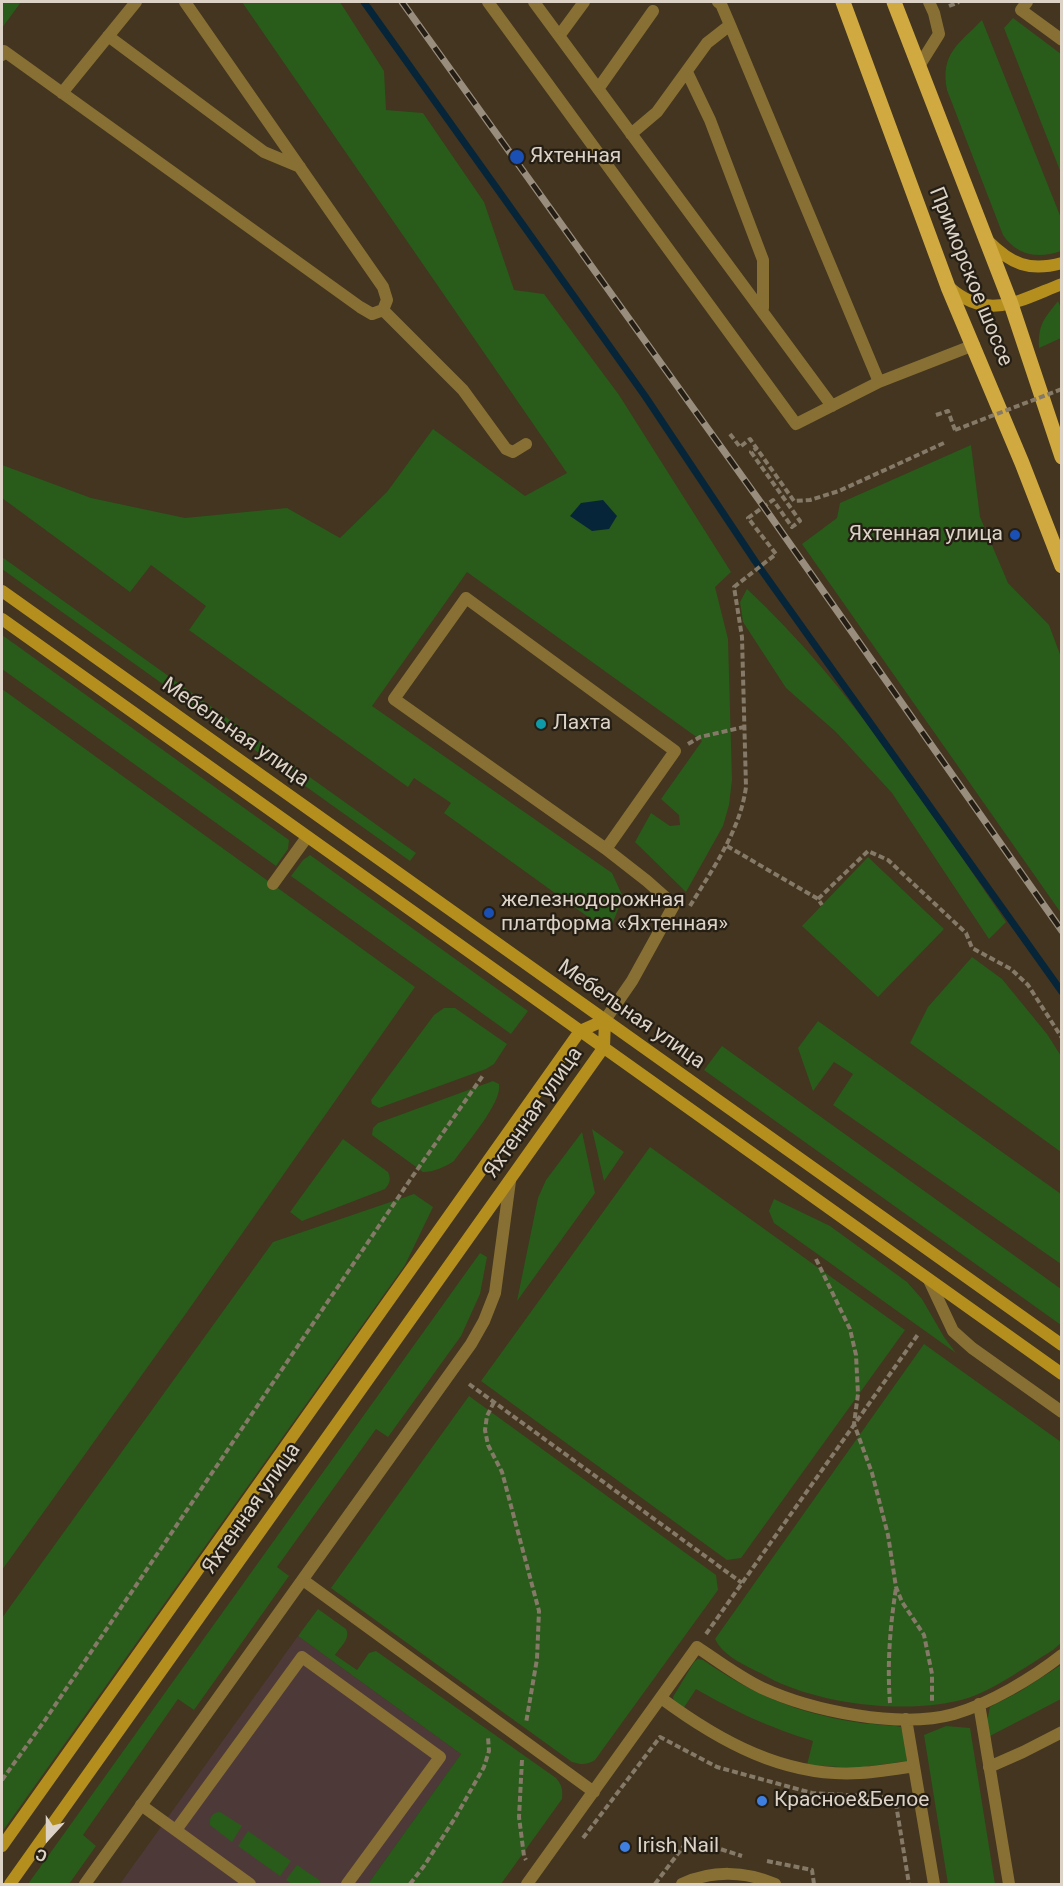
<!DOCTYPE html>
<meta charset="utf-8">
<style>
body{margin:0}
#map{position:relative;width:1063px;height:1886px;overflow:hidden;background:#43351f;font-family:Roboto,sans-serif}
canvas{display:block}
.frame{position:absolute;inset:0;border:3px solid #dcd3c6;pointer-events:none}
.north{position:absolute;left:18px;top:1808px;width:60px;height:60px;-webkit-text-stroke:4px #241e14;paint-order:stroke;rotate:201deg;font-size:16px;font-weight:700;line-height:24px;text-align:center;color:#dcd3c6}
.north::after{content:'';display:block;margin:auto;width:21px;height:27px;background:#dcd3c6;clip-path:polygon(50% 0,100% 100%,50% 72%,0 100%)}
</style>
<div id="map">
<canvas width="1063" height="1886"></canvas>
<div class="frame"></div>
<div class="north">С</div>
</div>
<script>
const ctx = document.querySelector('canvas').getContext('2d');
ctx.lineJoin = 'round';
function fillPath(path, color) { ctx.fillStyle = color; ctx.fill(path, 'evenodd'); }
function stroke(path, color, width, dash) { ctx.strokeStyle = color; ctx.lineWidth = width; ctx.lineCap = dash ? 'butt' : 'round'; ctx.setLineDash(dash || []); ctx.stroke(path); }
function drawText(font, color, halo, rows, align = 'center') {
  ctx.font = font + ' Roboto,sans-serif'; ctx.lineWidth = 4.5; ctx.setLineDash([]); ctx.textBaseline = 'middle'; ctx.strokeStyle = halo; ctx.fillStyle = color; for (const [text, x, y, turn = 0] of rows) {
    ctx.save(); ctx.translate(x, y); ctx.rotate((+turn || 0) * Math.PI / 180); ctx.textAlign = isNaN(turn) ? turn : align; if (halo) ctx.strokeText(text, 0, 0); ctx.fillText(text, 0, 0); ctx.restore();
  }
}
const commercial = new Path2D(`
 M298,1636L461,1754L368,1884H120Z`);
const green = new Path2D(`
 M2,2H21L2,28Z
 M242,2H340L384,71L386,110L423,113L484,202L514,290L544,294L619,395L731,572L715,587L728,639L732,780L729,805L723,826L686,892L635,842L651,813L670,826L680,825L679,815L661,799L702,741L467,572L372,706L612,873L623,897L609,932L444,813L451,803L414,778L408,787L189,630L206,606L151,565L130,592L2,498V465L91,498L185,518L287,508L340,538L387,492L433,429L525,496L567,473Z
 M1013,18L1061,54V173L1004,28Z
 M982,20L1061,218V251C1039,259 1017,256 1003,235L947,90C940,53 959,44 982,20Z
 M1058,301L1061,308V338L1039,348C1038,324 1044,319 1058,301Z
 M971,445L980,517L1008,583L1049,625L1061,657V913L802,544L837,518L840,503Z
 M2,557L416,853L410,861L2,569Z
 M747,589C850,685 927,807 1006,922L989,939L892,793L836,732L786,688L743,622L740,602Z
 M2,635L289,840L288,849L276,866L2,669Z
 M2,689L415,987L187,1312L2,1570Z
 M310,855L528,1011L511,1034L291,876L303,860Z
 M868,857L944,929L878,997L802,926Z
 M972,957L1002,979L1047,1034L1061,1056V1152L910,1043L928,1007Z
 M444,1008H455L507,1044L494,1064L486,1069L379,1108L372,1104L371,1100L434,1015Z
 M818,1021L1061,1194V1264L833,1105L853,1074L834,1062L813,1091L798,1048Z
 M722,1046L1061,1289V1325L704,1070Z
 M493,1081L499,1084C503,1102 465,1145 454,1161C445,1167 434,1172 423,1172L372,1135L373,1128L378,1123Z
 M592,1129L624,1152L604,1181Z
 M582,1132L595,1193L517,1301L538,1198L546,1180Z
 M343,1139L388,1172C391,1179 390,1183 385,1189L302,1221L290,1212Z
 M650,1147L905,1330L741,1558L727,1560L481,1381Z
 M414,1194L433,1207L405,1265L2,1832V1618L273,1242Z
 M774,1199L830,1226L907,1282L922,1299L944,1337L956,1353L774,1223L769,1211Z
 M480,1253L487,1257L480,1294L461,1336L388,1437L376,1429L277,1567L289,1576L194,1710L178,1699L83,1835L96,1846L69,1884H28Z
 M924,1344L1061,1442V1643L1053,1650C1026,1666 988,1695 957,1701C904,1713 832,1705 782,1684C772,1680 763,1674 754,1670C739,1662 722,1654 715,1639Z
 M469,1396L716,1575L718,1590L595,1760C587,1765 582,1765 572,1762L331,1588Z
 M318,1609L346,1629C351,1639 340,1647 335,1655L357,1670L369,1653L376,1651L556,1778C562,1785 563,1790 562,1799L501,1884H368L461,1754L298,1636Z
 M698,1659L703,1660C752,1694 797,1713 855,1722C871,1725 886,1724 901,1727L905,1741L907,1761L857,1768L807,1765L813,1741C768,1727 736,1712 696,1689L683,1709L674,1701L673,1697L694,1662Z
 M1061,1665V1699L990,1736L987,1721L990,1707L1019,1692Z
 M946,1726L970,1728L995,1884H948L924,1735Z
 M220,1812L242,1826L232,1842L210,1825C209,1817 213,1812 220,1812Z
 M248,1831L291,1861L280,1876L238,1846Z
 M297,1865L319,1880L321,1884H292L286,1880Z`);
const water = new Path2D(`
 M603,500L617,516L609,529L592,531L570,516L581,503Z`);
const stream = new Path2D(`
 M364,2L645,396L755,561L1062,992`);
const path = new Path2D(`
 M949,6L959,2
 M936,415L948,411L955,430
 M730,434L740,447L750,439L794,501L810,500L839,491L946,442
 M688,744L700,737L744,727
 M727,846L818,899L822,905
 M818,899L868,851L888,860L966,933L972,948L1011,969L1028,985L1062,1038
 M690,906C713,868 740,831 746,787L742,637L734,587L776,554L748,518L773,500L792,527L800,521L751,452L757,448
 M816,1259L850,1329L856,1355L858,1394L854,1424L872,1473L888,1535L896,1587L902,1602L924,1635L932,1674V1702
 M469,1384L742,1583
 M494,1402L487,1416L485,1430L488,1445L502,1472L539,1611L537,1659L526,1723
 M706,1634L919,1333
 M890,1703C887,1664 890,1627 896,1588
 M522,1760L519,1817L524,1856L526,1860
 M2,1780L43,1723L410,1180L484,1074
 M583,1838L660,1737L717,1767L812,1793L895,1798L909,1884
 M767,1861L812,1870L814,1884
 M410,1884L424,1866L455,1818L484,1767L489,1751L488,1737
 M655,1884L689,1839L742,1856`);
const lane = new Path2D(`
 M488,2L796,424L879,382L974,345
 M534,2L832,406
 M718,2L721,4L730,25L879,382
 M1027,2L1021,10L1062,40
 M108,36L264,152L300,167
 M559,36L584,2
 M2,55L4,51L360,307L372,314L383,310L387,300L383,287L185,2
 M919,66L939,34L934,13L929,2
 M687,72L710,120L763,260V308
 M598,89L653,11
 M62,93L136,2
 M631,134L657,112L707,43L730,25
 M383,310L463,390L506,449L513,452L526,444
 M273,884L307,837
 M605,1020L632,981L674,905L647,881L606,849L394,699L466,598L675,751L606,849
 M303,1580L594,1792
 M661,1698C719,1741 785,1778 860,1773C878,1772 896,1769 914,1766
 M979,1704L1009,1884
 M906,1719L934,1884
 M989,1767L1023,1752L1062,1732
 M141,1805L250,1884
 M176,1830L302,1657L440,1757L347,1884
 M527,1884L697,1647C718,1661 739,1677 762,1688C812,1711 900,1729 954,1714C989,1704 1033,1678 1062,1655
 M682,1884C712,1870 745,1871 775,1884`);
const street = new Path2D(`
 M929,1280L953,1331L972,1348L1062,1412
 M85,1884L471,1344L484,1321L495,1293L510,1181`);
const secondary = new Path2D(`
 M988,241C1011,264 1029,272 1062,263
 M949,287C988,322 1020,300 1062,284
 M2,591L1062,1345
 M2,619L1062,1374
 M2,1846L580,1031L605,1020
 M10,1884L604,1047L605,1020`);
const primary = new Path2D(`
 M843,2L948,287L1022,463L1062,566
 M894,2L1011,304L1062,457`);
const rail = new Path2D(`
 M402,2L764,507L1062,931`);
const pathBridge = new Path2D(`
 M955,430L1062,389`);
const markers = [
 [517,157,8,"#1a4fb4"],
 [1015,535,6,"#1a4fb4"],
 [541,724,6,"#0f9aa8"],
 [489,913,6,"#1a4fb4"],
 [762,1801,6,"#3f7fe0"],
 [625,1847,6,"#3f7fe0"]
];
const poiNames = [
 ["Яхтенная",530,157],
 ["Яхтенная улица",1003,535,"right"],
 ["Лахта",553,724],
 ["железнодорожная",501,901],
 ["платформа «Яхтенная»",501,925],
 ["Красное&Белое",774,1801],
 ["Irish Nail",637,1847]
];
const streetNames = [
 ["Приморское шоссе",970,277,68],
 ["Мебельная улица",235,733,35],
 ["Мебельная улица",631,1015,35],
 ["Яхтенная улица",534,1113,-55],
 ["Яхтенная улица",252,1509,-55]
];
fillPath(commercial, '#4e3939');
fillPath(green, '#295b1b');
fillPath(water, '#072539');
stroke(stream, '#072539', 7);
stroke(path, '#857967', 4, [6, 3]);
stroke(lane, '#887034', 12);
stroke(street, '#887034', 12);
stroke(secondary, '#b58f1e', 12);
stroke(primary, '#d0a940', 15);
stroke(rail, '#998e7d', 7);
stroke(rail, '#241e14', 4.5, [14]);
stroke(pathBridge, '#857967', 4, [6, 3]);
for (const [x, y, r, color] of markers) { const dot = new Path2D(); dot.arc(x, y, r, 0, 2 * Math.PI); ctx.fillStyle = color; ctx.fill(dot); stroke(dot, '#241e14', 2); }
drawText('21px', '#dcd3c6', '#241e14', poiNames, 'left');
drawText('21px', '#dcd3c6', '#241e14', streetNames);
</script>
